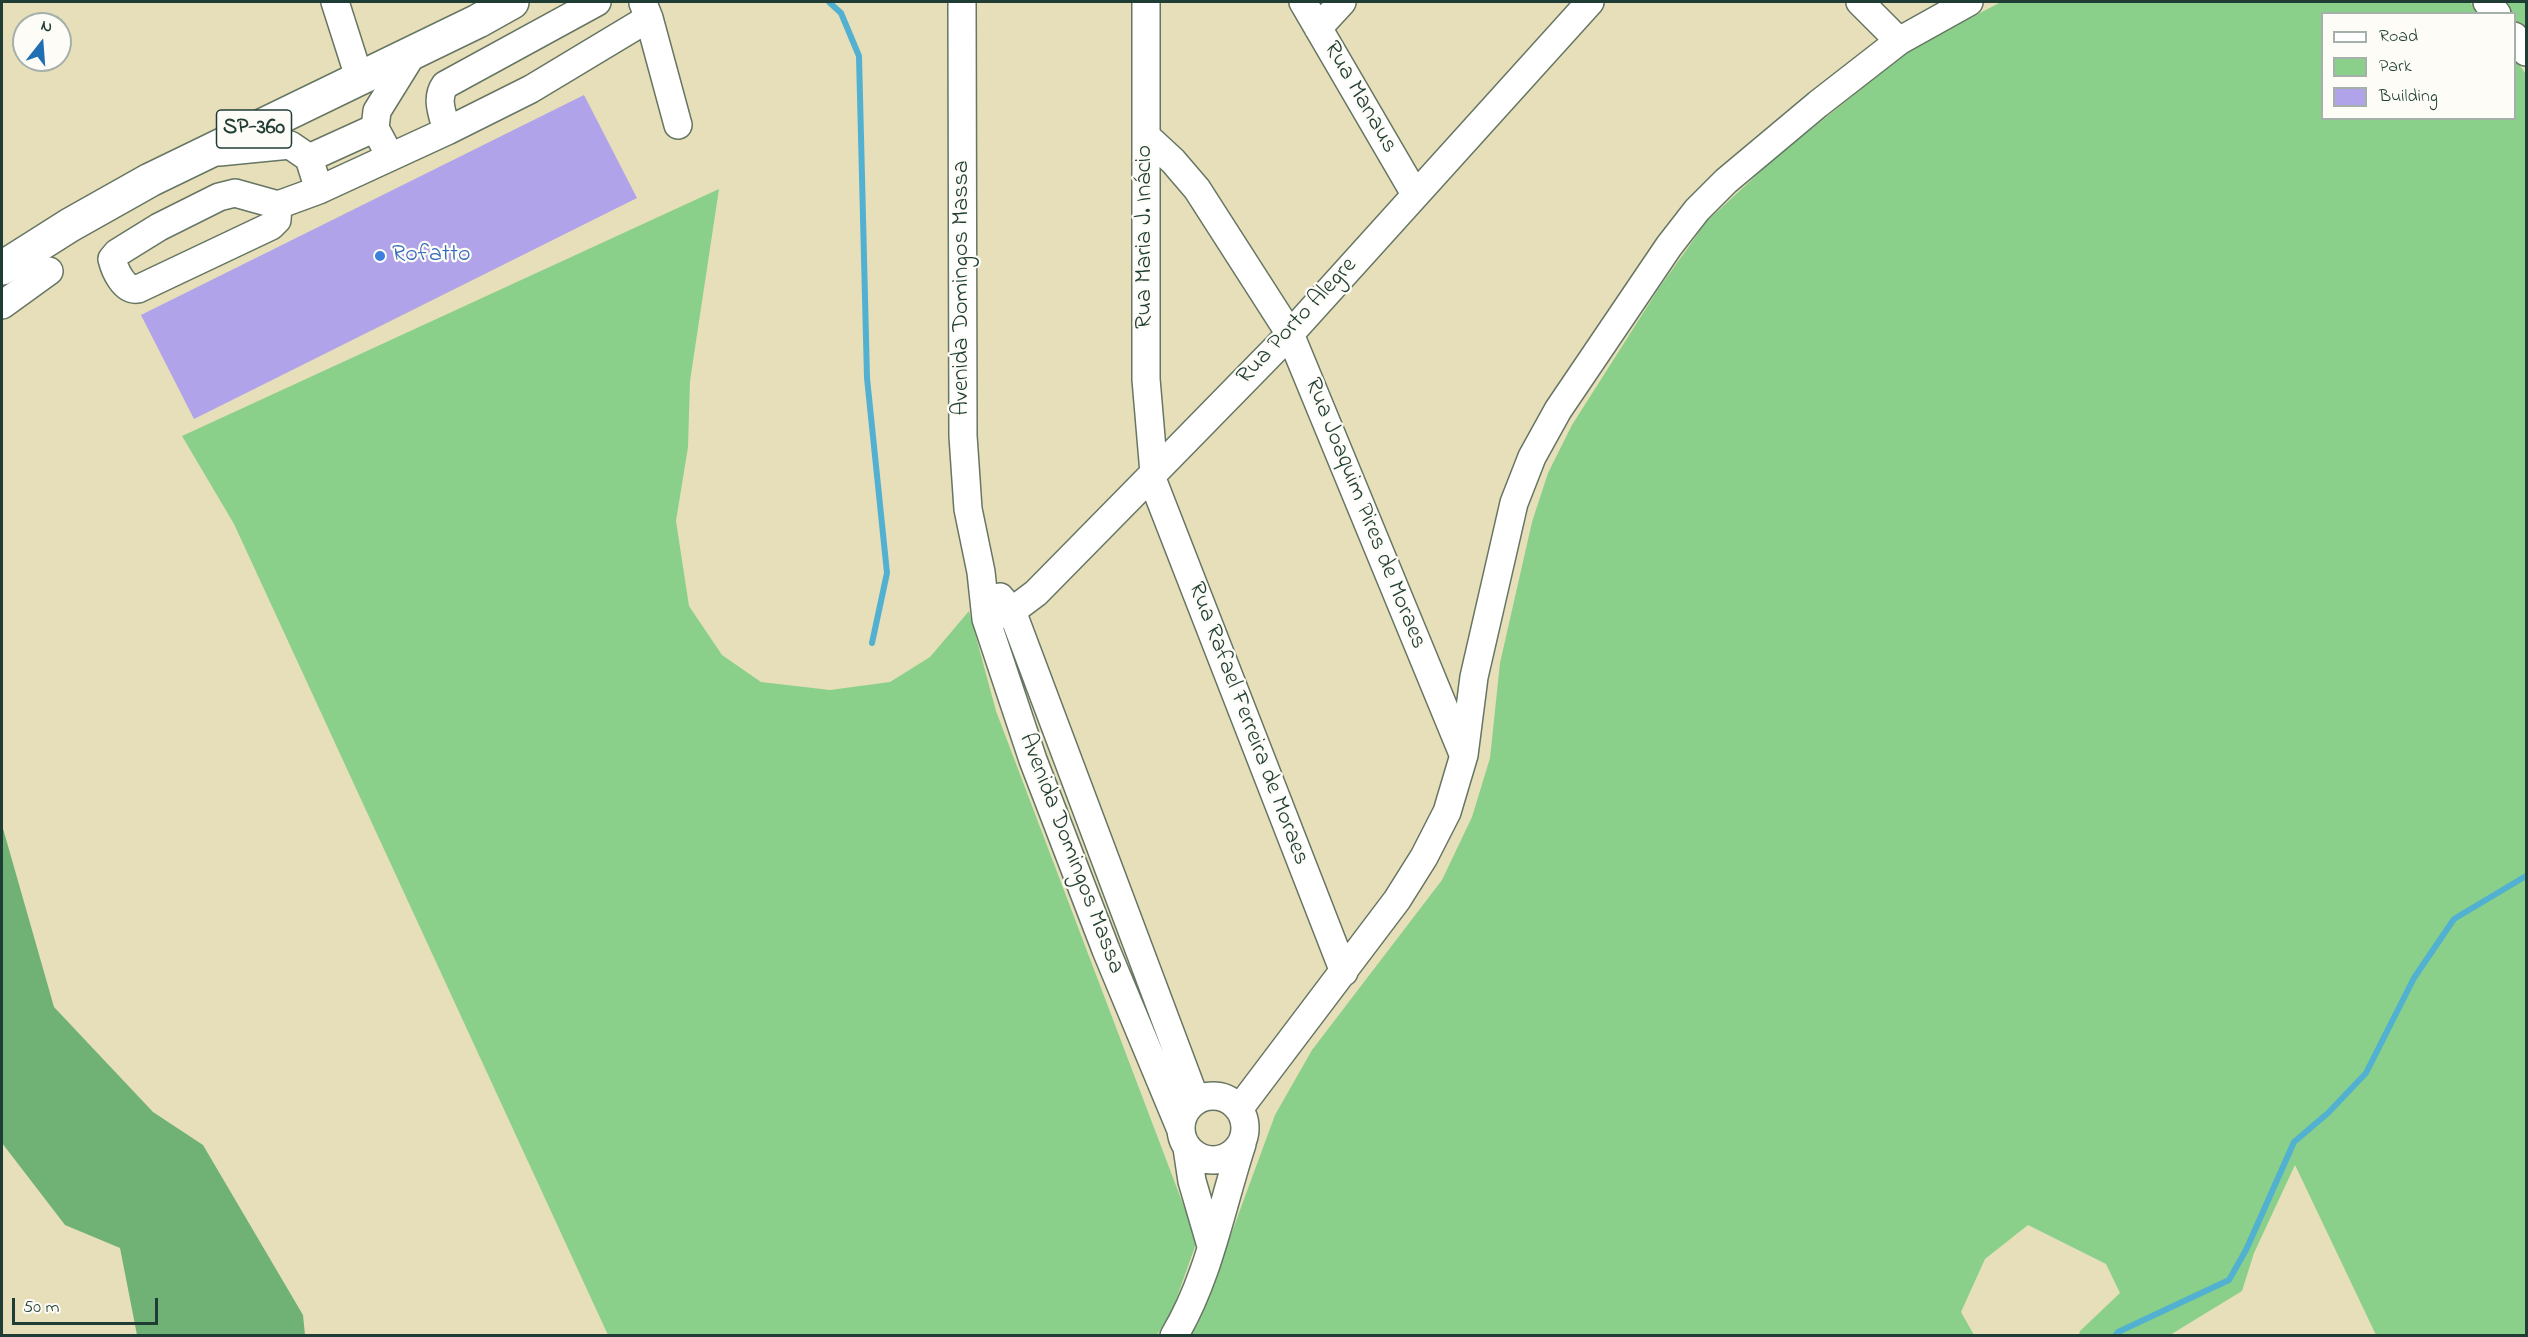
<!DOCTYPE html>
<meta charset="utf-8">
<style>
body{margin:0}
#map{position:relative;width:2528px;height:1337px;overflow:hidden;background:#e7dfb9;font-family:"Indie Flower",sans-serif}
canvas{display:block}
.frame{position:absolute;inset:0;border:3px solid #1f3d34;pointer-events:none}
.legend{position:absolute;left:2321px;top:12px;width:195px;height:108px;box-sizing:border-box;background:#fdfcf7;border:2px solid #a4b0a9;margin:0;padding:8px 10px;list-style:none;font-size:18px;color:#1f3d34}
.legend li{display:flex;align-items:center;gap:12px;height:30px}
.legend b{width:30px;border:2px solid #a4b0a9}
.north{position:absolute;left:12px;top:12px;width:60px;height:60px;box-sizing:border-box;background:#fdfcf7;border:2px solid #a4b0a9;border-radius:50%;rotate:17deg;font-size:16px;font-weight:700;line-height:24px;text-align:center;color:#1f3d34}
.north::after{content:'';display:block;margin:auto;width:21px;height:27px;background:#1f6fb2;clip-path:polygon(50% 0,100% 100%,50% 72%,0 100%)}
.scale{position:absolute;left:12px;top:1298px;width:146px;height:27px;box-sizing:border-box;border:3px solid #1f3d34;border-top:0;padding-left:8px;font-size:18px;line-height:21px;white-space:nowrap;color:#1f3d34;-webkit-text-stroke:4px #fdfcf7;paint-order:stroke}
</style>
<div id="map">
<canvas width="2528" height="1337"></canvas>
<div class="frame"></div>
<ul class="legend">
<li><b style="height:8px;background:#fff"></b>Road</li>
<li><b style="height:16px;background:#8bd08a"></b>Park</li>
<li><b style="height:16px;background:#b0a3e9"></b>Building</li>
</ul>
<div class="north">N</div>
<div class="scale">50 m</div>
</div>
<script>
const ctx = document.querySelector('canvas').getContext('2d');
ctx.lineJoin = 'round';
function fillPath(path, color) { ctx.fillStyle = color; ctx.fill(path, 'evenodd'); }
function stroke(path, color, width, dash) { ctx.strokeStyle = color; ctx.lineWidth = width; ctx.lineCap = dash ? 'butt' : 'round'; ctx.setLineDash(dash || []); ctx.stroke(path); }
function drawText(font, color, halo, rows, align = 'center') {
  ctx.font = font + ' "Indie Flower",sans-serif'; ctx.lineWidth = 4.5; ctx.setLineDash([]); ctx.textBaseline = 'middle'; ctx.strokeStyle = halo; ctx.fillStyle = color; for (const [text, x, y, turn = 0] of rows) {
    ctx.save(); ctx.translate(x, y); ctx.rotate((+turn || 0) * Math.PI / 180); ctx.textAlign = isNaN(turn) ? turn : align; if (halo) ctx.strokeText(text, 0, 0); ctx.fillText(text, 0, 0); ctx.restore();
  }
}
const green = new Path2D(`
 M2001,2H2470L2478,13L2322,14V118H2514L2515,59L2526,74V1335H2376L2295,1165L2254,1253L2242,1291L2170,1335H2079L2080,1331L2120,1293L2106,1264L2028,1225L1985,1259L1961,1312L1974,1335L1189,1336L1198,1324L1275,1115L1312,1050L1442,880L1472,817L1490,758L1500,663L1532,522L1548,473L1572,425L1659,288L1707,221L1774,159L1911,49Z
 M2497,2H2526V39L2515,24L2514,14L2506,13Z
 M719,189L690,381L688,447L676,521L689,606L722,655L761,682L830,690L890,682L930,657L969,611L996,711L1197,1241L1172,1311L1157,1335H608L234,524L182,436Z`);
const forest = new Path2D(`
 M2,825L54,1007L153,1112L203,1145L303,1315L305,1335H137L120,1248L65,1225L2,1143Z`);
const stream = new Path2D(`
 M829,2L841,13L859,56L867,378L887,573L872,643
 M2115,1336L2118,1332L2229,1280L2246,1250L2294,1142L2328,1113L2366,1073L2414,978L2454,919L2526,876`);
const building = new Path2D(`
 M584,95L637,198L194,419L141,315Z`);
const minor = new Path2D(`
 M335,2L359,77
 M962,2L963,436L968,509L981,572L986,619L1033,760L1106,950L1181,1130
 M1146,2V379L1154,473
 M1303,2L1415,194
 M1860,2L1899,41
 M2487,2L2497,14
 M643,3L649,18L678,125
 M1318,28L1342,2
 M2514,36L2526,52
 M447,131C443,115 435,99 445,85L597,2
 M1146,136L1173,161L1197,189L1290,334L1463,754
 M219,152L290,145L309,158L319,190
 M390,156L375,128L377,111L413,53
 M309,158L375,128
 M278,205L277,220L271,226L138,289C124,291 115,271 112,259L117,253L159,227L219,197L235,193L278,205L319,190L447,131L531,89L649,18
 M2,305L49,271
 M1151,476L1344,972
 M1000,597L1012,611L1196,1101
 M986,619L1012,611L1036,593L1154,473L1290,334L1590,2
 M1181 1128a32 32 0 1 1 64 0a32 32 0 1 1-64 0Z
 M1239,1109L1397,900L1424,857L1447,812L1464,755L1474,677L1514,503L1532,457L1558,410L1669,246L1697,210L1726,181L1818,104L1899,41L1969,2
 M1187,1148L1192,1181L1211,1246
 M1174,1336C1209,1278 1221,1208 1242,1144`);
const major = new Path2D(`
 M2,268L70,225L150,180L478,21L512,2`);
const markers = [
 [380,256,6,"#3f7fe0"]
];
const shields = [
 [254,129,75]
];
const shieldNames = [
 ["SP-360",254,129]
];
const streetNames = [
 ["Rua Manaus",1359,98,60],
 ["Rua Maria J. Inácio",1146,237,-90],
 ["Avenida Domingos Massa",963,288,-90],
 ["Rua Porto Alegre",1298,322,-47],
 ["Rua Joaquim Pires de Moraes",1364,514,68],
 ["Rua Rafael Ferreira de Moraes",1247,724,69],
 ["Avenida Domingos Massa",1070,854,69]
];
const shopNames = [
 ["Rofatto",392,256]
];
fillPath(green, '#8bd08a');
fillPath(forest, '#70b276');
stroke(stream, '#52b0d1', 6);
fillPath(building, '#b0a3e9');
stroke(minor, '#657663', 30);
stroke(major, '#657663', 36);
stroke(minor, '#fff', 27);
stroke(major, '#fff', 33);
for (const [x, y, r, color] of markers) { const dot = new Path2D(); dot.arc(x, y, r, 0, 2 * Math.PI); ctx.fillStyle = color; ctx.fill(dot); stroke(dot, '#fdfcf7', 2); }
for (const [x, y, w] of shields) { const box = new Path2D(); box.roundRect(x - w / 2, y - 19, w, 38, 4.5); ctx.fillStyle = '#fdfcf7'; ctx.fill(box); stroke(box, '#1f3d34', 1.5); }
drawText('bold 22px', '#1f3d34', null, shieldNames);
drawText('24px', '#1f3d34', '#fdfcf7', streetNames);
drawText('24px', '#366cbe', '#fdfcf7', shopNames, 'left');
</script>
